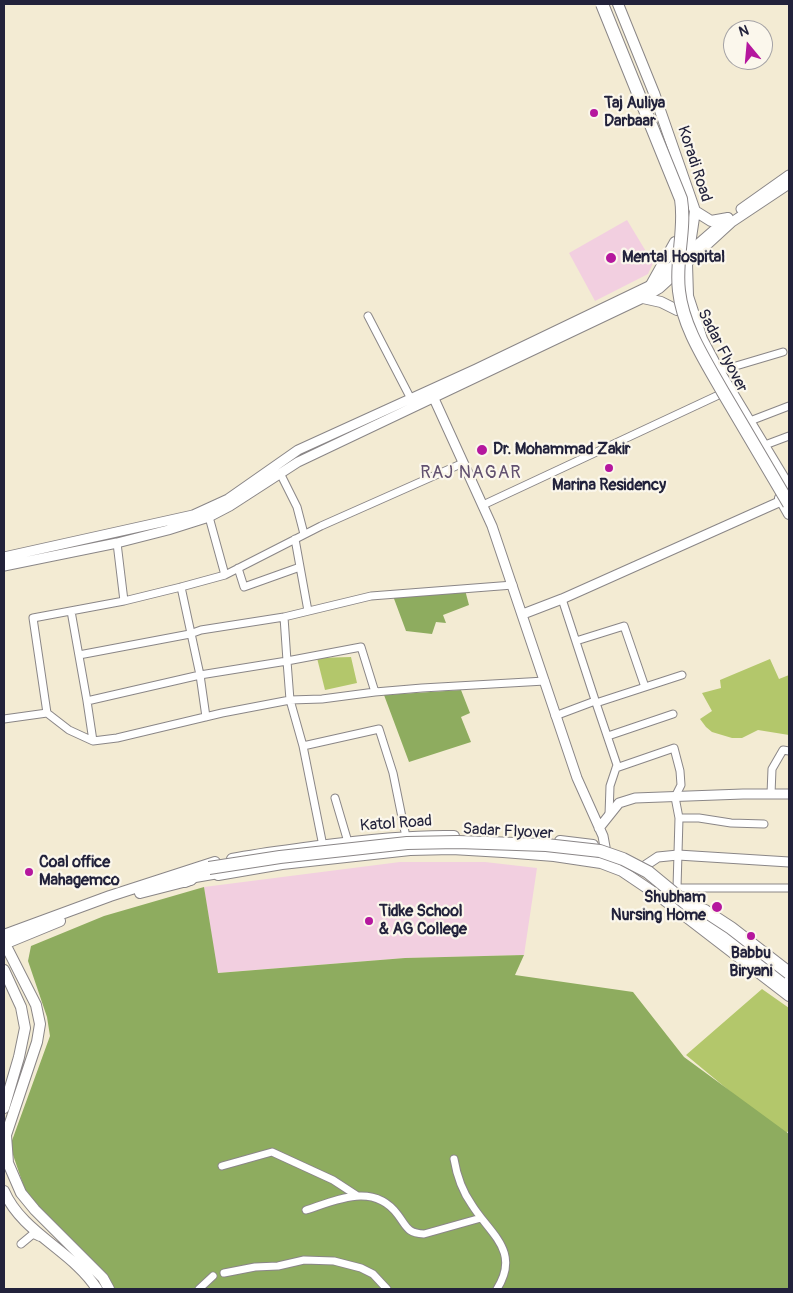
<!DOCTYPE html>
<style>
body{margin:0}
#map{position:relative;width:793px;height:1293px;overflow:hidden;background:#f3ebd3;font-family:Pangolin,sans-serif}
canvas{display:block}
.frame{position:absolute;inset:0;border:5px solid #22223b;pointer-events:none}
.north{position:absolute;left:723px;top:20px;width:50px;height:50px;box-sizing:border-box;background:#fbf7ec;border:1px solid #a4a2a5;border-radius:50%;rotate:343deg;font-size:14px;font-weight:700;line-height:20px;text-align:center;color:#22223b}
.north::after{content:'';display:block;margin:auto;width:18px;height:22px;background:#b5179e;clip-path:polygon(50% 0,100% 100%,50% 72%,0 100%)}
</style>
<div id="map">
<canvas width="793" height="1293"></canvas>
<div class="frame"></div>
<div class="north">N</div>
</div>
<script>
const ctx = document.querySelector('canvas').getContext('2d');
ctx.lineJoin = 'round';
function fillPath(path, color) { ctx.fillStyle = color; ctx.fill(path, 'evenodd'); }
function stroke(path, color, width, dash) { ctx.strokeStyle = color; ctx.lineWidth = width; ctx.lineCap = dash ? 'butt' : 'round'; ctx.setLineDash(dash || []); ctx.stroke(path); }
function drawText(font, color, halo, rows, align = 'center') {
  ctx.font = font + ' Pangolin,sans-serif'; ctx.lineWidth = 4.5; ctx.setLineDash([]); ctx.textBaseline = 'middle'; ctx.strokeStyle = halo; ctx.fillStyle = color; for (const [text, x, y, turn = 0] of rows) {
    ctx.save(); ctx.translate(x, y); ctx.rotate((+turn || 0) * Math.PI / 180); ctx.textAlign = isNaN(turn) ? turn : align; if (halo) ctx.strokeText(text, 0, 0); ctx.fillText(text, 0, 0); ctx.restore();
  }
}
const built = new Path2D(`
 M627,220L653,263L648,274L595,301L569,253Z
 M400,862H485L537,868L524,955L405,958L217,973L204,887Z`);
const green = new Path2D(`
 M351,657L357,683L325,690L317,658Z
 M770,659L779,679L789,675V735L758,730L742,738H732L712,732L706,727L700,719L712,711L702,693L721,688L720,680Z
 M762,989L789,1008V1130L784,1136L686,1055Z`);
const forest = new Path2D(`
 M465,590L469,605L443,615L446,623L436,622L432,634L406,631L393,596Z
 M461,690L470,713L461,717L471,742L409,762L384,695Z
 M204,887L218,973L405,958L524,955L515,975L633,992L684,1057L789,1134V1289H111L26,1193L10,1146L50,1036L47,1017L28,961L31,946L104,916Z`);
const street = new Path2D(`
 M368,316L411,399
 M719,371L783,352
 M750,421L789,406
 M765,445L789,436
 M280,473L297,507L304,534
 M483,505L725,392
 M209,517L225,575
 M295,539L308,611
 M117,543L124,601
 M238,568L244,587L300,567
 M181,587L200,675L206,717
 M562,599L596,703L682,675
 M71,611L87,701L200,675L287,661L284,617L371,596L513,585
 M576,641L624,626L645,687
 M79,655L190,634L201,630L284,617
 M87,701L93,741
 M596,703L617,765L610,786L609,815
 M47,713L33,618L124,601L181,587L225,575L321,526L463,463
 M555,716L595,701
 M4,719L47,713L69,730L93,741L117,738L222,713L290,700L322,699L375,692L422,688L545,681
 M608,736L673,714
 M303,746L379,729L393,773L406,837
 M616,768L674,748L680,771L681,785L675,797L679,818L677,888H788
 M771,794L772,769L783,750L789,751
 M335,798L348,842
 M679,818H699L731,823L764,824
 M323,846L303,746L290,700L287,661L361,647L375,692
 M454,1159C457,1177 462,1191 472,1205C490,1234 521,1251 497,1289
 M222,1166L272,1152L333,1180L356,1195
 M306,1210C337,1200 374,1182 398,1215C407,1227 407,1233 424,1234L481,1218
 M21,1244L33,1234L39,1237
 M224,1273L255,1267L278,1266L304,1260L334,1261L361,1268L373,1274L387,1289
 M199,1289L213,1276`);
const secondary = new Path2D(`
 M741,209L789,175
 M431,392L492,526L577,778L603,836L605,847L603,856
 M4,557L193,515L228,499L298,450L476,369L651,285L728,218
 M4,566L117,543L168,530L209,517L230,506L298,462L643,298L660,288L732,222L789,184
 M523,614L562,599L788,498
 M599,828L619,803L635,798L743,794H789
 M646,865L658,857L678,855L789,862`);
const primary = new Path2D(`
 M618,4L654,93L695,211L687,264L688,296L702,339L719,371L789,487
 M695,211L711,221L728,218
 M651,285L675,242
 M643,298L661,302L677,310
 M780,498L789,514
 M560,841L593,845
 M232,859C261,853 290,850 319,846C364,840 408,835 454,836
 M218,875L282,864L410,850L452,849L503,852L554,856L601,863L622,871L659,896L789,996
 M140,893L191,880
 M4,935L110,896L215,862
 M4,942L36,1005L40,1024L37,1042L6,1135L8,1163L21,1193L35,1210L103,1278L109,1289
 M4,944L60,921
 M4,970L21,1007L25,1028L19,1057L4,1108
 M4,1191C22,1233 73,1251 97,1289`);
const highway = new Path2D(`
 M185,881L195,876L224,871
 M682,905L789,987`);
const highwayBridge = new Path2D(`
 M602,4L681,199C686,230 675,260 679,291C683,327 705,360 723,392C745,429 767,466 789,504
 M209,868L280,857L407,843L458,842L546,845L600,851L623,859L648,872L688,905L705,911L731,928L789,973`);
const markers = [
 [594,113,5,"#b5179e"],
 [611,258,6,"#b5179e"],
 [482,450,6,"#b5179e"],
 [609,468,5,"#b5179e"],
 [29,872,5,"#b5179e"],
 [717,907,6,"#b5179e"],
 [369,921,5,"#b5179e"],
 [751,936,5,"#b5179e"]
];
const poiNames = [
 ["Taj Auliya",604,104],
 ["Darbaar",604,122],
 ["Mental Hospital",622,258],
 ["Dr. Mohammad Zakir",493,450],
 ["Marina Residency",609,486,"center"],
 ["Coal office",39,863],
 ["Mahagemco",39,881],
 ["Shubham",706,898,"right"],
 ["Nursing Home",706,916,"right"],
 ["Tidke School",379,912],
 ["& AG College",379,930],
 ["Babbu",751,954,"center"],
 ["Biryani",751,972,"center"]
];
const streetNames = [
 ["Koradi Road",694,164,72],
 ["Sadar Flyover",722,351,63],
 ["Katol Road",396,824,-4],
 ["Sadar Flyover",508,832,3]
];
const neighbourhoodNames = [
 ["RAJ NAGAR",471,473]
];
fillPath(built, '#f2cfe0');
fillPath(green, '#b3c76b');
fillPath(forest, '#8eac5f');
stroke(street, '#8a8687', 9);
stroke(secondary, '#8a8687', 11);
stroke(primary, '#8a8687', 12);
stroke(highway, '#8a8687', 14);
stroke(street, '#fff', 7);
stroke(secondary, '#fff', 9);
stroke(primary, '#fff', 10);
stroke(highway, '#fff', 12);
stroke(highwayBridge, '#8a8687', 14, []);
stroke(highwayBridge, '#fff', 12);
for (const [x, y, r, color] of markers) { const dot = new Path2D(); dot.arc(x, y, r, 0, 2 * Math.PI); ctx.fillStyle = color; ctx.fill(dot); stroke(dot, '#fbf7ec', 2); }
drawText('bold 16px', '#22223b', '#fbf7ec', poiNames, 'left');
drawText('16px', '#22223b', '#fbf7ec', streetNames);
ctx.letterSpacing = '1px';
drawText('18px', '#61506f', '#fbf7ec', neighbourhoodNames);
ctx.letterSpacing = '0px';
</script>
